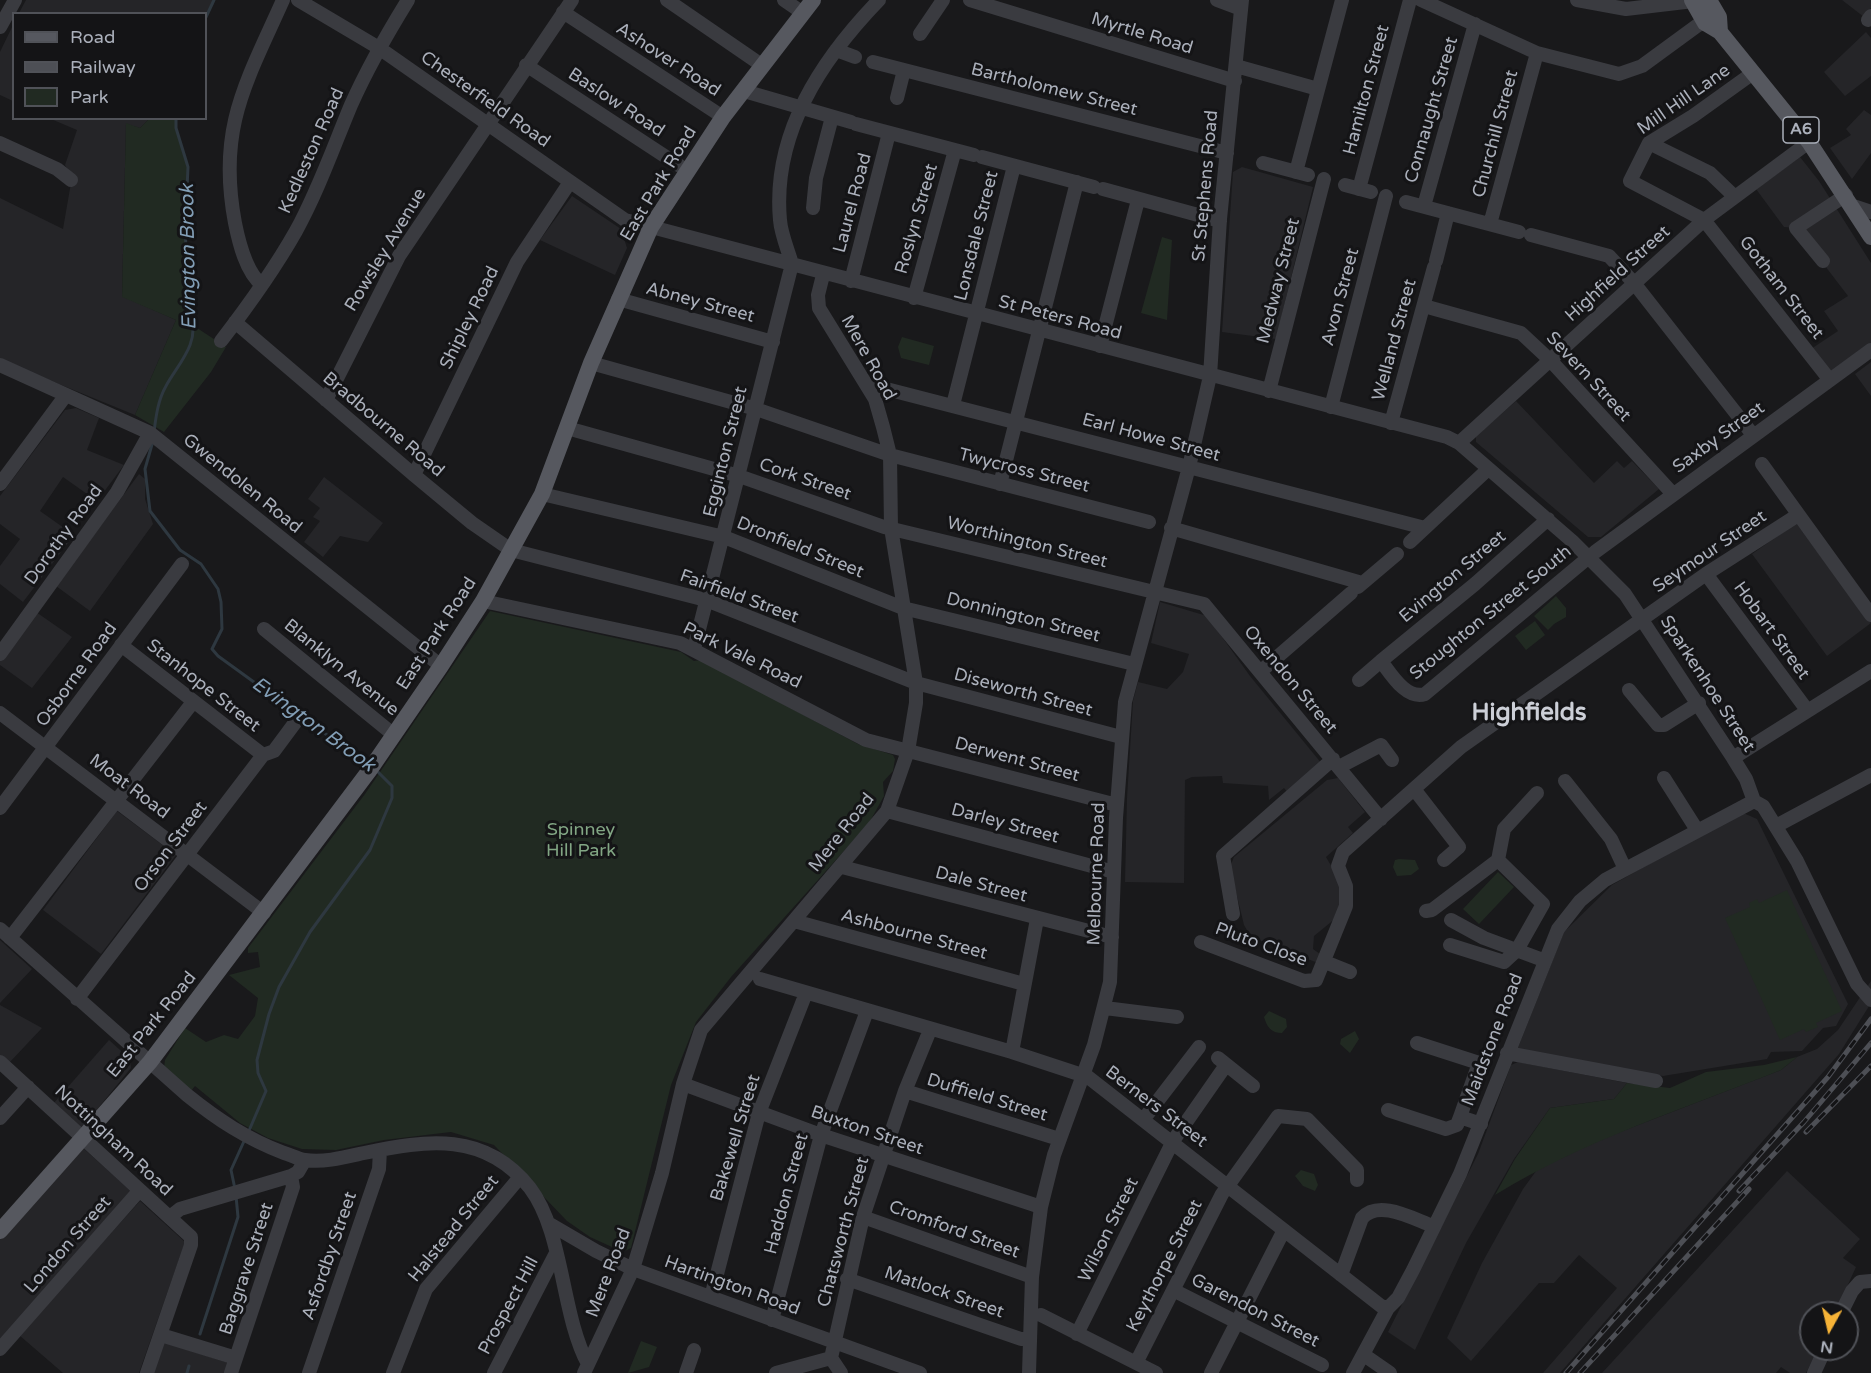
<!DOCTYPE html>
<style>
body{margin:0}
#map{position:relative;width:1871px;height:1373px;overflow:hidden;background:#19191b;font-family:"Varela Round",sans-serif}
canvas{display:block}
.legend{position:absolute;left:12px;top:12px;width:195px;height:108px;box-sizing:border-box;background:#141416;border:2px solid #505258;margin:0;padding:8px 10px;list-style:none;font-size:18px;color:#abb0bb}
.legend li{display:flex;align-items:center;gap:12px;height:30px}
.legend b{width:30px;border:2px solid #505258}
.north{position:absolute;left:1799px;top:1301px;width:60px;height:60px;box-sizing:border-box;background:#141416;border:2px solid #505258;border-radius:50%;rotate:188deg;font-size:16px;font-weight:700;line-height:24px;text-align:center;color:#abb0bb}
.north::after{content:'';display:block;margin:auto;width:21px;height:27px;background:#f6b337;clip-path:polygon(50% 0,100% 100%,50% 72%,0 100%)}
</style>
<div id="map">
<canvas width="1871" height="1373"></canvas>
<ul class="legend">
<li><b style="height:8px;background:#56585f"></b>Road</li>
<li><b style="height:8px;background:#4d4f55"></b>Railway</li>
<li><b style="height:16px;background:#212a22"></b>Park</li>
</ul>
<div class="north">N</div>
</div>
<script>
const ctx = document.querySelector('canvas').getContext('2d');
ctx.lineJoin = 'round';
function fillPath(path, color) { ctx.fillStyle = color; ctx.fill(path, 'evenodd'); }
function stroke(path, color, width, dash) { ctx.strokeStyle = color; ctx.lineWidth = width; ctx.lineCap = dash ? 'butt' : 'round'; ctx.setLineDash(dash || []); ctx.stroke(path); }
function drawText(font, color, halo, rows, align = 'center') {
  ctx.font = font + ' "Varela Round",sans-serif'; ctx.lineWidth = 6; ctx.setLineDash([]); ctx.textBaseline = 'middle'; ctx.strokeStyle = halo; ctx.fillStyle = color; for (const [text, x, y, turn = 0] of rows) {
    ctx.save(); ctx.translate(x, y); ctx.rotate((+turn || 0) * Math.PI / 180); ctx.textAlign = isNaN(turn) ? turn : align; if (halo) ctx.strokeText(text, 0, 0); ctx.fillText(text, 0, 0); ctx.restore();
  }
}
const built = new Path2D(`
 M26,0H214L206,17V14L19,13Z
 M1842,0H1871V8L1864,17Z
 M13,25V101L0,95V52Z
 M1866,32L1871,38V76L1845,96L1824,72Z
 M1864,110L1871,115V153L1852,179L1830,148L1851,135L1846,129Z
 M51,119H149L140,128L126,124L122,296L176,320L135,415L0,360V198L63,229L72,177L65,165L77,130Z
 M1800,157L1819,181L1871,263V345L1829,374L1811,349L1838,331L1824,311L1848,296L1796,228L1784,227L1756,189Z
 M1242,167L1313,187L1276,339L1222,332L1233,172Z
 M572,196L621,229L627,248L615,275L540,240Z
 M1871,362V396L1855,374Z
 M1516,401L1594,483L1617,461L1624,468L1632,461L1659,489L1601,537H1588L1476,442V436Z
 M76,408L99,418L87,450L124,465L97,501L63,477L40,511L74,535L23,602L0,584V566L20,539L0,524V496L65,410Z
 M139,474L145,479V499L153,524L90,611L56,586Z
 M324,477L383,523L368,542L340,536L323,557L304,542L320,521L313,517L320,508L308,499Z
 M1796,523L1871,623L1827,656L1752,554Z
 M1160,602L1207,616L1250,676L1322,764L1289,794L1284,788L1269,800L1268,786L1223,783L1222,776L1192,777L1185,780L1184,883L1125,882L1127,798L1133,701L1138,682L1167,689L1183,672L1189,654L1151,643Z
 M36,612L72,637L32,688L0,665V661Z
 M1338,778L1365,812L1348,827L1353,833L1326,857L1344,888L1336,918L1314,936L1313,949L1320,954L1318,963L1251,937L1244,925L1230,867L1234,857L1327,780Z
 M117,811L176,855L101,954L43,910Z
 M1741,812L1757,819L1848,1004L1836,1026L1823,1028L1802,1051L1771,1052L1767,1059L1663,1076L1517,1050L1564,932L1612,885Z
 M0,940L32,969L0,1003Z
 M1871,981V1003L1839,1054L1560,1373H1543L1617,1288L1579,1255L1554,1283H1539L1471,1361L1447,1338L1482,1263L1523,1189L1539,1167L1612,1135L1781,1070L1797,1057L1817,1049L1838,1030Z
 M0,1005L42,1028L9,1063L0,1056Z
 M109,1040L130,1059L131,1068L81,1129L53,1104Z
 M1518,1062L1627,1083L1614,1099L1550,1108L1514,1159L1466,1243L1415,1350L1388,1332L1478,1154L1511,1065Z
 M83,1148L131,1191L0,1341V1235Z
 M1787,1171L1860,1239L1843,1258L1856,1267L1835,1313H1811V1349H1818L1806,1373H1790L1781,1367L1776,1373H1602Z
 M140,1201L185,1242L139,1373H63L19,1335Z
 M163,1342L229,1363L225,1373H153Z`);
const green = new Path2D(`
 M149,119H176V128L188,167L185,232L191,317L194,326L226,347L211,372L164,432L135,415L176,320L122,297L126,123L140,128Z
 M1162,237L1172,240L1167,320L1141,313Z
 M902,337L934,346L929,365L901,358L898,347Z
 M1556,596L1566,608V617L1554,624L1548,630L1534,616Z
 M490,611L681,652L694,661L701,660L858,744L893,755L895,759L893,771L883,782L884,796L869,823L731,977L696,1022L671,1085L631,1248L623,1252L590,1237L567,1221L494,1145L451,1132L384,1140L336,1150L302,1149L268,1138L240,1123L195,1086L191,1091L164,1068L165,1060L185,1028L206,1042L224,1035L238,1039L255,1016L258,998L229,975L260,967L258,952L248,953V948L365,794Z
 M1535,621L1545,635L1526,650L1515,636Z
 M1399,859L1415,860L1419,869L1411,875L1397,876L1393,867L1395,860Z
 M1498,872L1514,887L1479,924L1463,909Z
 M1787,890L1842,1011L1816,1023L1818,1027L1806,1032L1804,1029L1780,1040L1725,918L1750,907L1749,903L1757,899L1759,903Z
 M1269,1011L1286,1019L1287,1027L1282,1033C1271,1033 1267,1027 1264,1017Z
 M1355,1031L1359,1039L1350,1053L1340,1044L1341,1039Z
 M1797,1057L1781,1070C1684,1109 1584,1140 1495,1195L1515,1159L1550,1108L1614,1099L1627,1083L1670,1088L1706,1072L1764,1065Z
 M1301,1170L1314,1174L1318,1185L1315,1191L1303,1186L1295,1176Z
 M641,1341L657,1347L649,1367L628,1373Z`);
const stream = new Path2D(`
 M206,17L214,0
 M154,432C156,416 158,400 166,386C178,364 200,343 191,317L185,232L188,167L176,128V118
 M153,441L145,469L150,511L180,550L201,564L218,589L221,602L222,629L212,649L218,656L367,764
 M248,1133L266,1091L258,1073L257,1060L269,1014L279,987L310,932L370,850L392,798V786L377,771
 M235,1189L231,1170L245,1139
 M200,1334L238,1217L236,1196
 M187,1373L189,1366`);
const minor = new Path2D(`
 M298,0L379,48L625,220L1447,437L1459,443L1572,541L1625,594L1733,758L1746,779L1754,801L1763,806L1797,861L1857,984L1871,1000
 M667,0L763,66
 M784,0L803,13
 M970,0L1235,81
 M1217,0L1241,9
 M1421,0L1537,53L1619,74L1642,66L1698,25L1705,23
 M1577,0L1626,9L1702,0
 M563,12L723,117
 M1868,20L1871,16
 M0,27L15,0
 M920,34L943,0
 M836,50L855,57
 M873,62L1227,153
 M526,65L686,170
 M1236,66L1318,89
 M1753,73L1693,116L1649,143L1630,181L1704,220L1829,379
 M744,91L851,122
 M897,98L904,70
 M856,124L974,155
 M0,143L57,169L71,180
 M1649,143L1710,173L1735,197
 M982,157L1094,187
 M1263,163L1308,175
 M1296,172L1342,0
 M1345,185L1371,192
 M1103,189L1220,221
 M1359,189L1410,0
 M1406,202L1519,232
 M1424,206L1475,24
 M1853,206L1871,212
 M813,208L816,178L832,117
 M1490,224L1537,53
 M1531,235L1609,256L1634,283L1753,435
 M1436,261L1448,213
 M1823,261L1796,228L1846,195
 M851,281L889,133
 M262,285C246,272 239,243 235,223C217,128 246,83 283,0
 M914,298L955,150
 M618,299L773,342
 M1424,306L1521,333L1551,361L1673,494
 M235,322L414,475L472,523L511,550L706,600L916,683L1121,737
 M221,341C248,306 274,270 296,231C318,191 333,148 351,105C367,69 387,34 408,0
 M1100,346L1138,200
 M591,363L756,409L890,455L1149,522
 M0,365L150,433L441,666
 M1210,376L1220,219L1242,0
 M867,384L1425,528
 M1269,391L1324,179
 M326,400L399,256L572,0
 M953,405L1014,166
 M1331,407L1386,196
 M1391,423L1434,267
 M567,428L739,476L884,527L1204,604L1381,819
 M1459,443L1704,220L1809,142
 M1762,464L1871,615
 M414,475L517,262L570,182
 M0,484L66,395
 M1000,484L1077,182
 M542,494L724,537L903,608L1134,664
 M1548,519L1475,584L1381,661C1391,674 1406,700 1425,694L1595,552L1871,350
 M1171,528L1362,583
 M1410,542L1485,472
 M1706,574L1807,710
 M1358,587L1397,554
 M483,601L680,643L866,740L1117,805
 M264,629L394,735
 M121,645L263,755
 M694,649L792,264C788,250 781,234 780,220C772,133 822,59 879,0
 M0,654L117,492L150,433
 M1260,672L1351,593
 M1359,680L1381,661
 M1629,690L1658,725H1664L1699,703
 M0,713L264,913
 M1733,758L1871,671
 M1339,767L1381,745L1392,760
 M1664,778L1697,830
 M1565,781L1611,839L1625,869
 M1414,789L1459,847L1444,860
 M0,808L182,564
 M887,811L1114,872
 M1776,826L1871,775
 M1498,860L1504,829L1537,793
 M842,867L1112,937
 M1426,911L1432,910L1498,860L1543,904L1517,950L1504,962L1450,945
 M1233,914L1223,856L1333,759
 M1451,920L1484,938L1543,960
 M794,921L1024,984
 M0,929L187,1095C218,1120 247,1139 284,1153C291,1155 298,1159 305,1160C324,1163 346,1157 364,1153C427,1140 485,1131 530,1188C564,1233 561,1314 588,1364
 M10,938L193,702
 M1201,942L1304,981L1316,980L1346,906V886L1338,866L1343,852L1461,747L1706,574L1798,515
 M1325,962L1350,972
 M760,979L1012,1052L1088,1077L1381,1306L1388,1308
 M77,999L263,755L274,751L297,720
 M1105,1008L1177,1017
 M1417,1043L1479,1063L1460,1117L1481,1124
 M1012,1052L1037,919
 M1507,1053L1656,1081
 M1218,1058L1253,1086
 M0,1062L191,1237V1245L147,1373
 M683,1084L821,1135L1041,1207
 M905,1091L1059,1139
 M1388,1110L1446,1129L1457,1125L1460,1117
 M0,1118L28,1087
 M1143,1120L1199,1047
 M170,1217L180,1209L291,1176L298,1172L305,1160
 M863,1217L1032,1277
 M548,1223L596,1251L633,1269L920,1373
 M1341,1275L1362,1218C1379,1199 1413,1219 1433,1226
 M847,1279L1021,1339H1029
 M1173,1290L1322,1365
 M711,1297L759,1113L806,993
 M1841,1313L1852,1291L1860,1282L1871,1281
 M1041,1315L1156,1373
 M772,1320L821,1135L867,1011
 M1077,1334L1173,1141L1226,1065
 M161,1335L236,1358
 M0,1349L139,1191
 M1364,1355L1390,1373
 M831,1358L841,1373
 M1136,1363L1222,1194L1278,1116L1307,1119L1357,1170V1180
 M231,1373L293,1187L291,1176
 M309,1373L379,1169L380,1150
 M393,1373L426,1289L520,1177
 M494,1373L555,1255
 M584,1373L633,1269L662,1173L683,1084L701,1030L887,811L908,751L916,703V683L891,528L890,455L883,427L875,399L819,308L818,295L823,275
 M686,1373L694,1350
 M776,1373L831,1358L863,1217L905,1091L930,1030
 M1029,1373L1032,1277L1041,1207L1054,1155L1094,1045L1110,982L1116,818L1125,702L1189,467L1210,376
 M1211,1373L1284,1230
 M1353,1373L1388,1308L1398,1298L1413,1270L1460,1174L1558,929L1580,901L1605,880L1754,801
 M1814,1373L1825,1349`);
const major = new Path2D(`
 M1692,0L1705,23L1720,32L1809,142L1871,237
 M1709,0L1719,17L1720,32
 M0,1231L150,1062L369,771L441,666L483,601L542,494L591,363L651,227L723,117L813,0`);
const rail = new Path2D(`
 M1806,1132L1871,1066
 M1739,1191L1804,1122L1871,1043
 M1566,1373L1828,1077L1871,1019
 M1580,1373L1749,1189`);
const shields = [
 [1801,130,36]
];
const shieldNames = [
 ["A6",1801,130]
];
const streetNames = [
 ["Myrtle Road",1142,34,17],
 ["Ashover Road",668,60,33],
 ["Bartholomew Street",1054,90,14],
 ["Hamilton Street",1367,90,-75],
 ["Chesterfield Road",485,100,35],
 ["Mill Hill Lane",1684,100,-35],
 ["Baslow Road",616,103,33],
 ["Connaught Street",1432,110,-74],
 ["Churchill Street",1496,134,-75],
 ["Kedleston Road",312,151,-66],
 ["East Park Road",659,184,-59],
 ["St Stephens Road",1206,186,-85],
 ["Laurel Road",853,203,-75],
 ["Roslyn Street",917,219,-74],
 ["Lonsdale Street",977,236,-76],
 ["Rowsley Avenue",386,250,-59],
 ["Highfield Street",1618,274,-42],
 ["Medway Street",1279,281,-76],
 ["Gotham Street",1781,288,52],
 ["Avon Street",1341,297,-75],
 ["Abney Street",700,303,15],
 ["Shipley Road",470,318,-64],
 ["St Peters Road",1060,318,15],
 ["Welland Street",1395,340,-75],
 ["Mere Road",868,358,61],
 ["Severn Street",1588,377,47],
 ["Bradbourne Road",383,425,40],
 ["Earl Howe Street",1151,438,15],
 ["Saxby Street",1719,438,-36],
 ["Egginton Street",726,452,-76],
 ["Twycross Street",1024,471,14],
 ["Cork Street",805,480,19],
 ["Gwendolen Road",242,484,39],
 ["Dorothy Road",64,535,-54],
 ["Worthington Street",1027,543,14],
 ["Dronfield Street",800,548,22],
 ["Seymour Street",1710,552,-34],
 ["Evington Street",1453,577,-40],
 ["Fairfield Street",739,597,20],
 ["Stoughton Street South",1491,613,-39],
 ["Donnington Street",1023,618,14],
 ["Hobart Street",1771,631,54],
 ["East Park Road",437,634,-57],
 ["Park Vale Road",742,656,26],
 ["Blanklyn Avenue",341,668,39],
 ["Osborne Road",77,675,-54],
 ["Oxendon Street",1290,680,50],
 ["Sparkenhoe Street",1707,684,57],
 ["Stanhope Street",203,686,38],
 ["Diseworth Street",1023,693,15],
 ["Derwent Street",1017,760,15],
 ["Moat Road",129,787,37],
 ["Darley Street",1005,824,15],
 ["Mere Road",842,833,-52],
 ["Orson Street",171,847,-53],
 ["Melbourne Road",1097,874,-88],
 ["Dale Street",981,885,15],
 ["Ashbourne Street",914,935,15],
 ["Pluto Close",1261,945,20],
 ["East Park Road",152,1025,-51],
 ["Maidstone Road",1493,1040,-69],
 ["Duffield Street",987,1098,17],
 ["Berners Street",1156,1107,37],
 ["Buxton Street",867,1131,19],
 ["Bakewell Street",736,1138,-73],
 ["Nottingham Road",113,1141,43],
 ["Haddon Street",787,1194,-75],
 ["Halstead Street",454,1229,-51],
 ["Cromford Street",954,1230,20],
 ["Wilson Street",1109,1230,-64],
 ["Chatsworth Street",844,1232,-75],
 ["London Street",68,1245,-49],
 ["Asfordby Street",330,1256,-71],
 ["Keythorpe Street",1165,1266,-63],
 ["Baggrave Street",247,1269,-72],
 ["Mere Road",609,1273,-69],
 ["Hartington Road",732,1286,20],
 ["Matlock Street",944,1293,19],
 ["Prospect Hill",509,1306,-62],
 ["Garendon Street",1255,1311,27]
];
const parkNames = [
 ["Spinney",581,830],
 ["Hill Park",581,851]
];
const waterNames = [
 ["Evington Brook",189,257,-91],
 ["Evington Brook",313,725,36]
];
const districtNames = [
 ["Highfields",1529,714]
];
fillPath(built, '#252528');
fillPath(green, '#212a22');
stroke(stream, '#2e3840', 3);
stroke(minor, '#3a3b40', 14);
stroke(major, '#56585f', 16);
stroke(rail, '#4d4f55', 5);
stroke(rail, '#141416', 3, [9]);
for (const [x, y, w] of shields) { const box = new Path2D(); box.roundRect(x - w / 2, y - 13, w, 26, 4.5); ctx.fillStyle = '#141416'; ctx.fill(box); stroke(box, '#abb0bb', 1.5); }
drawText('bold 16px', '#abb0bb', null, shieldNames);
drawText('18px', '#abb0bb', '#141416', streetNames);
drawText('18px', '#82a684', '#141416', parkNames);
drawText('italic 20px', '#829eb6', '#141416', waterNames);
drawText('bold 24px', '#cccfd7', '#141416', districtNames);
</script>
